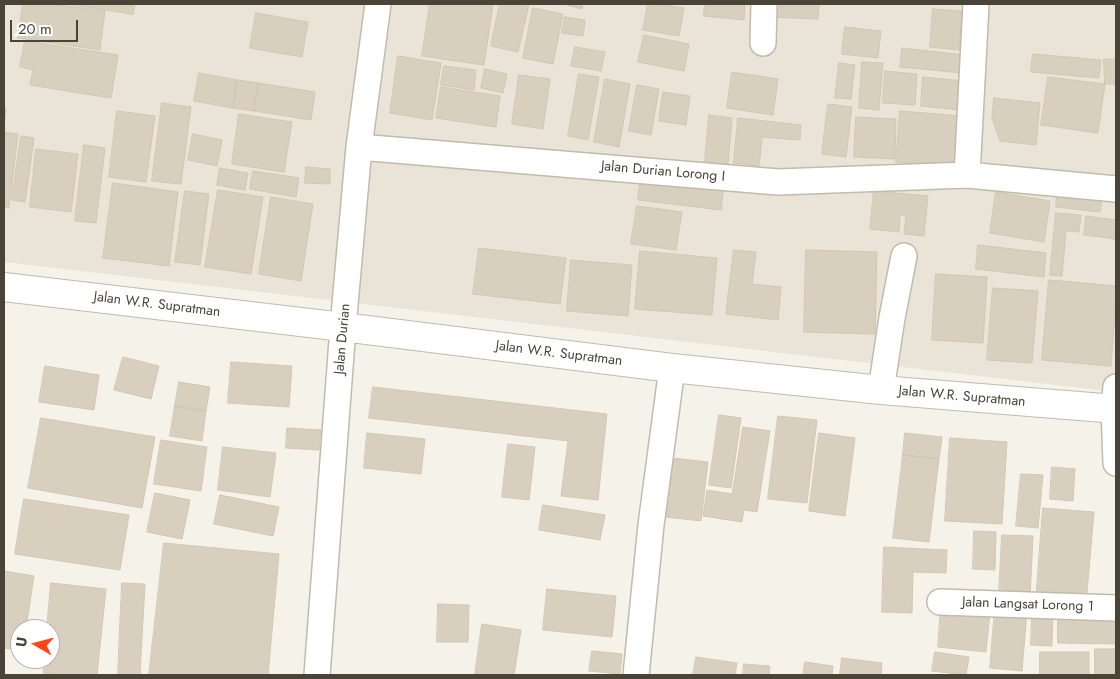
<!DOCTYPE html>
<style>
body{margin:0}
#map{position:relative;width:1120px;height:679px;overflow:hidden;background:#f5f2e9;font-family:Jost,sans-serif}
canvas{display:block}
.frame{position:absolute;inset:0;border:5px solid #4a4337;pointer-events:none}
.north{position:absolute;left:10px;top:619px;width:50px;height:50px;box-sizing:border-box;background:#fff;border:1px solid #b7b4af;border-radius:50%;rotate:278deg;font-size:14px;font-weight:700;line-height:20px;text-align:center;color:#4a4337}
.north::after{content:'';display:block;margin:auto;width:18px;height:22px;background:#ff4416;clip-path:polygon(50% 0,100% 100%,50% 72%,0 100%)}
.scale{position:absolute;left:10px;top:20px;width:68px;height:22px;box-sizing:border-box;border:2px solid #4a4337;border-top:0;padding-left:6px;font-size:15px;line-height:18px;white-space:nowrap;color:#4a4337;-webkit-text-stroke:4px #fff;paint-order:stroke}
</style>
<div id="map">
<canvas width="1120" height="679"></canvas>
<div class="frame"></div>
<div class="north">U</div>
<div class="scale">20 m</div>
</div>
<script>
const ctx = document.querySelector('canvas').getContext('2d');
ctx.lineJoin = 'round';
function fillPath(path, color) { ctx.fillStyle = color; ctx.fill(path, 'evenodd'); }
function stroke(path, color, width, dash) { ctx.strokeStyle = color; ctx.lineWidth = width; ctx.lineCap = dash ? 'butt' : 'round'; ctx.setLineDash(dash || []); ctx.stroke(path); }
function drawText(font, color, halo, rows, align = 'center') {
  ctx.font = font + ' Jost,sans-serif'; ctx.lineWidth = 5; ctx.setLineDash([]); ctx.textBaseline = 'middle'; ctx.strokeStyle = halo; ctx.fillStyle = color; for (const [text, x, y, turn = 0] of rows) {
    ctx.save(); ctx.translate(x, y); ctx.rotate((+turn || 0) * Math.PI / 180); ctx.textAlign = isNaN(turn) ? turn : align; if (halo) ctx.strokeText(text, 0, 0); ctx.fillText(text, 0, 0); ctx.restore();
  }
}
const residential = new Path2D(`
 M4,4H1116V392L4,262Z`);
const building = new Path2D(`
 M23,4H52L105,11L100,50L18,38Z
 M68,4H135L133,14Z
 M430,4H493L484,65L422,56Z
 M500,4H529L518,52L491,46Z
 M567,4H583L582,9L567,5Z
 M648,4H657L684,8L679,36L643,30Z
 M705,4H745L744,20L704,16Z
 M771,4H819L818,19L770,17Z
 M533,8L563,14L553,64L523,58Z
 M933,9L962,11L959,50L930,47Z
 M256,13L308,22L302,57L250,48Z
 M565,17L585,20L583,36L562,33Z
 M845,27L881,31L878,58L842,54Z
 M644,35L689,44L684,71L638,62Z
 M25,41L118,55L111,98L30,85L33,70L20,67Z
 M575,47L605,52L601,71L571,66Z
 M902,48L964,55L962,73L900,67Z
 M1033,54L1101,60L1099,78L1031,72Z
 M398,56L441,63L432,120L390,113Z
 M1104,59H1116V84H1105Z
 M862,62L883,63L879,110L859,108Z
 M839,63L855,65L851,99L835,98Z
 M444,66L476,70L474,90L441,85Z
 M485,69L507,74L503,93L481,88Z
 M885,71L917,74L915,105L883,103Z
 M732,72L778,79L773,115L727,108Z
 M199,73L237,80L233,108L194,101Z
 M579,74L599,77L588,140L568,136Z
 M519,75L550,79L543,129L512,124Z
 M923,77L963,81L960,110L921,106Z
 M1048,77L1105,84L1098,133L1041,125Z
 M605,79L630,84L619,147L594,142Z
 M237,80L258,83L254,111L233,108Z
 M258,83L315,92L311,120L254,111Z
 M637,85L659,89L651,135L629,131Z
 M441,87L500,96L496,127L436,118Z
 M663,92L690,96L686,125L659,121Z
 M994,98L1040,103L1036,145L1000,141L992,118Z
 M162,103L191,107L181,184L152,181Z
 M828,104L852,107L846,157L822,154Z
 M4,108H6L4,127Z
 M117,111L155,116L146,182L109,177Z
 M900,111L960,116L956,167L896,162Z
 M239,114L292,122L284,172L232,164Z
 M709,115L732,118L728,165L705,162Z
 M856,117L896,119L895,159L854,157Z
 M738,118L801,125L800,140L762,137L759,166L734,163Z
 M4,132L18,134L9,208L4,207Z
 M193,134L222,140L217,166L188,160Z
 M21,136L34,138L25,202L12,200Z
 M84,145L105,148L96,223L75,221Z
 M36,149L78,154L71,212L30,207Z
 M306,167L330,169V184L305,183Z
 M220,168L248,173L245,190L217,185Z
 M253,171L299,178L296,197L250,189Z
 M641,175L724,185L721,210L638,200Z
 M113,183L178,192L169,266L103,258Z
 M1058,185L1103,191L1100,212L1056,207Z
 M218,190L263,197L251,274L205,267Z
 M185,191L209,194L200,265L175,262Z
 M874,191L928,196L924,236L904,234L906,214L900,216L899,232L870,229Z
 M996,192L1050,201L1044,242L990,233Z
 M271,197L313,204L301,281L259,274Z
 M637,206L682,212L676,250L631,244Z
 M1056,213L1081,215L1079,232L1066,231L1062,276L1050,275Z
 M1086,216L1116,220V239L1084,235Z
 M978,245L1046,253L1044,277L976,269Z
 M479,248L566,258L560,304L473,294Z
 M734,250L756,252L752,284L781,287L778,320L726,314Z
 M806,250L877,252L875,334L804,332Z
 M640,251L717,258L712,315L635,309Z
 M571,260L632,265L628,316L567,311Z
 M936,274L987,277L983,343L932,340Z
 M1049,280L1116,286V299L1111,366L1042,360Z
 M993,288L1038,291L1032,363L987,360Z
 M123,357L159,366L151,399L114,390Z
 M231,362L292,366L289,407L228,403Z
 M45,366L99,375L94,410L39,402Z
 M179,382L210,387L206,411L175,406Z
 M373,387L607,414L598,500L561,496L568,441L369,418Z
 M175,406L206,411L202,441L170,436Z
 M719,415L741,418L731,488L709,485Z
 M778,416L817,420L807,503L768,499Z
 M41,418L155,437L142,508L28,488Z
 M743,427L770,431L757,512L744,510L742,522L703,516L707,490L732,494Z
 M287,428L321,430L319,450L286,448Z
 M367,433L425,439L421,474L364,468Z
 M819,433L855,438L845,516L809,511Z
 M905,433L942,437L939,459L903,455Z
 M950,438L1007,442L1002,524L945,521Z
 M161,440L207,447L201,491L154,484Z
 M508,444L535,447L529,500L502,497Z
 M223,447L276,453L270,497L218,490Z
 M903,455L939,459L929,542L893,538Z
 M664,457L708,462L701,521L657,516Z
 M1052,467L1075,469L1073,501L1050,499Z
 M1021,474L1043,475L1038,528L1016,526Z
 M155,493L190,500L182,539L147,532Z
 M220,495L279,507L273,536L214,524Z
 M24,499L129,515L120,570L15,554Z
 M543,505L605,515L600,540L539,530Z
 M1043,508L1094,512L1086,604L1036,600Z
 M974,531L996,532L995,570L973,569Z
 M1002,535L1033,536L1030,597L999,595Z
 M164,543L279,554L268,675H149Z
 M884,547L947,550L946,573L913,572L912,613L882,612Z
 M4,571L34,576L26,629H20V650L4,648Z
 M51,583L106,589L97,675H63L43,673L44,659H50V629H47Z
 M122,583L145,584L140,675H118Z
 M547,589L616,596L612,637L543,630Z
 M438,604L469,605L468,642H437Z
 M941,607L990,612L986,652L938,647Z
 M995,609L1027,611L1022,671L990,668Z
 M1032,612H1053L1052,646L1031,645Z
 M1058,613L1116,614V644L1058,643Z
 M482,624L521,630L514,675H475Z
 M1095,649H1116V675H1095Z
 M592,651L622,654L620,674L589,671Z
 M935,652L969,657L966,675L932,671Z
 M1040,652H1089V675H1040Z
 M696,657L737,663L735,675H693Z
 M842,658L882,663L881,675H840Z
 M805,662L833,666L832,675H803Z
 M744,664L770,666L769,675H743Z`);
const minor = new Path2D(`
 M763,43L764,4
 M359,147L778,182L967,175L1116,189
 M967,175L976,4
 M1116,387L1114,409L1116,463
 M881,390L892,318L904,256
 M940,602L1116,608
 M317,675L343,327L359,147L378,4
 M636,675L651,525L672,368`);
const tertiary = new Path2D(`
 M4,287L343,327L672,368L881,390L1116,409`);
const streetNames = [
 ["Jalan Durian Lorong I",663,172,5],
 ["Jalan W.R. Supratman",157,305,7],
 ["Jalan Durian",343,339,-85],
 ["Jalan W.R. Supratman",559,354,7],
 ["Jalan W.R. Supratman",962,397,5],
 ["Jalan Langsat Lorong 1",1028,605,2]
];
fillPath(residential, '#e9e4d7');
fillPath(building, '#d8cfbe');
stroke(building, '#d3c7b1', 1);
stroke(minor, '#c1bbab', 28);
stroke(tertiary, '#c1bbab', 30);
stroke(minor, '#fff', 25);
stroke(tertiary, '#fff', 28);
drawText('14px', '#4a4337', '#fff', streetNames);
</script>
